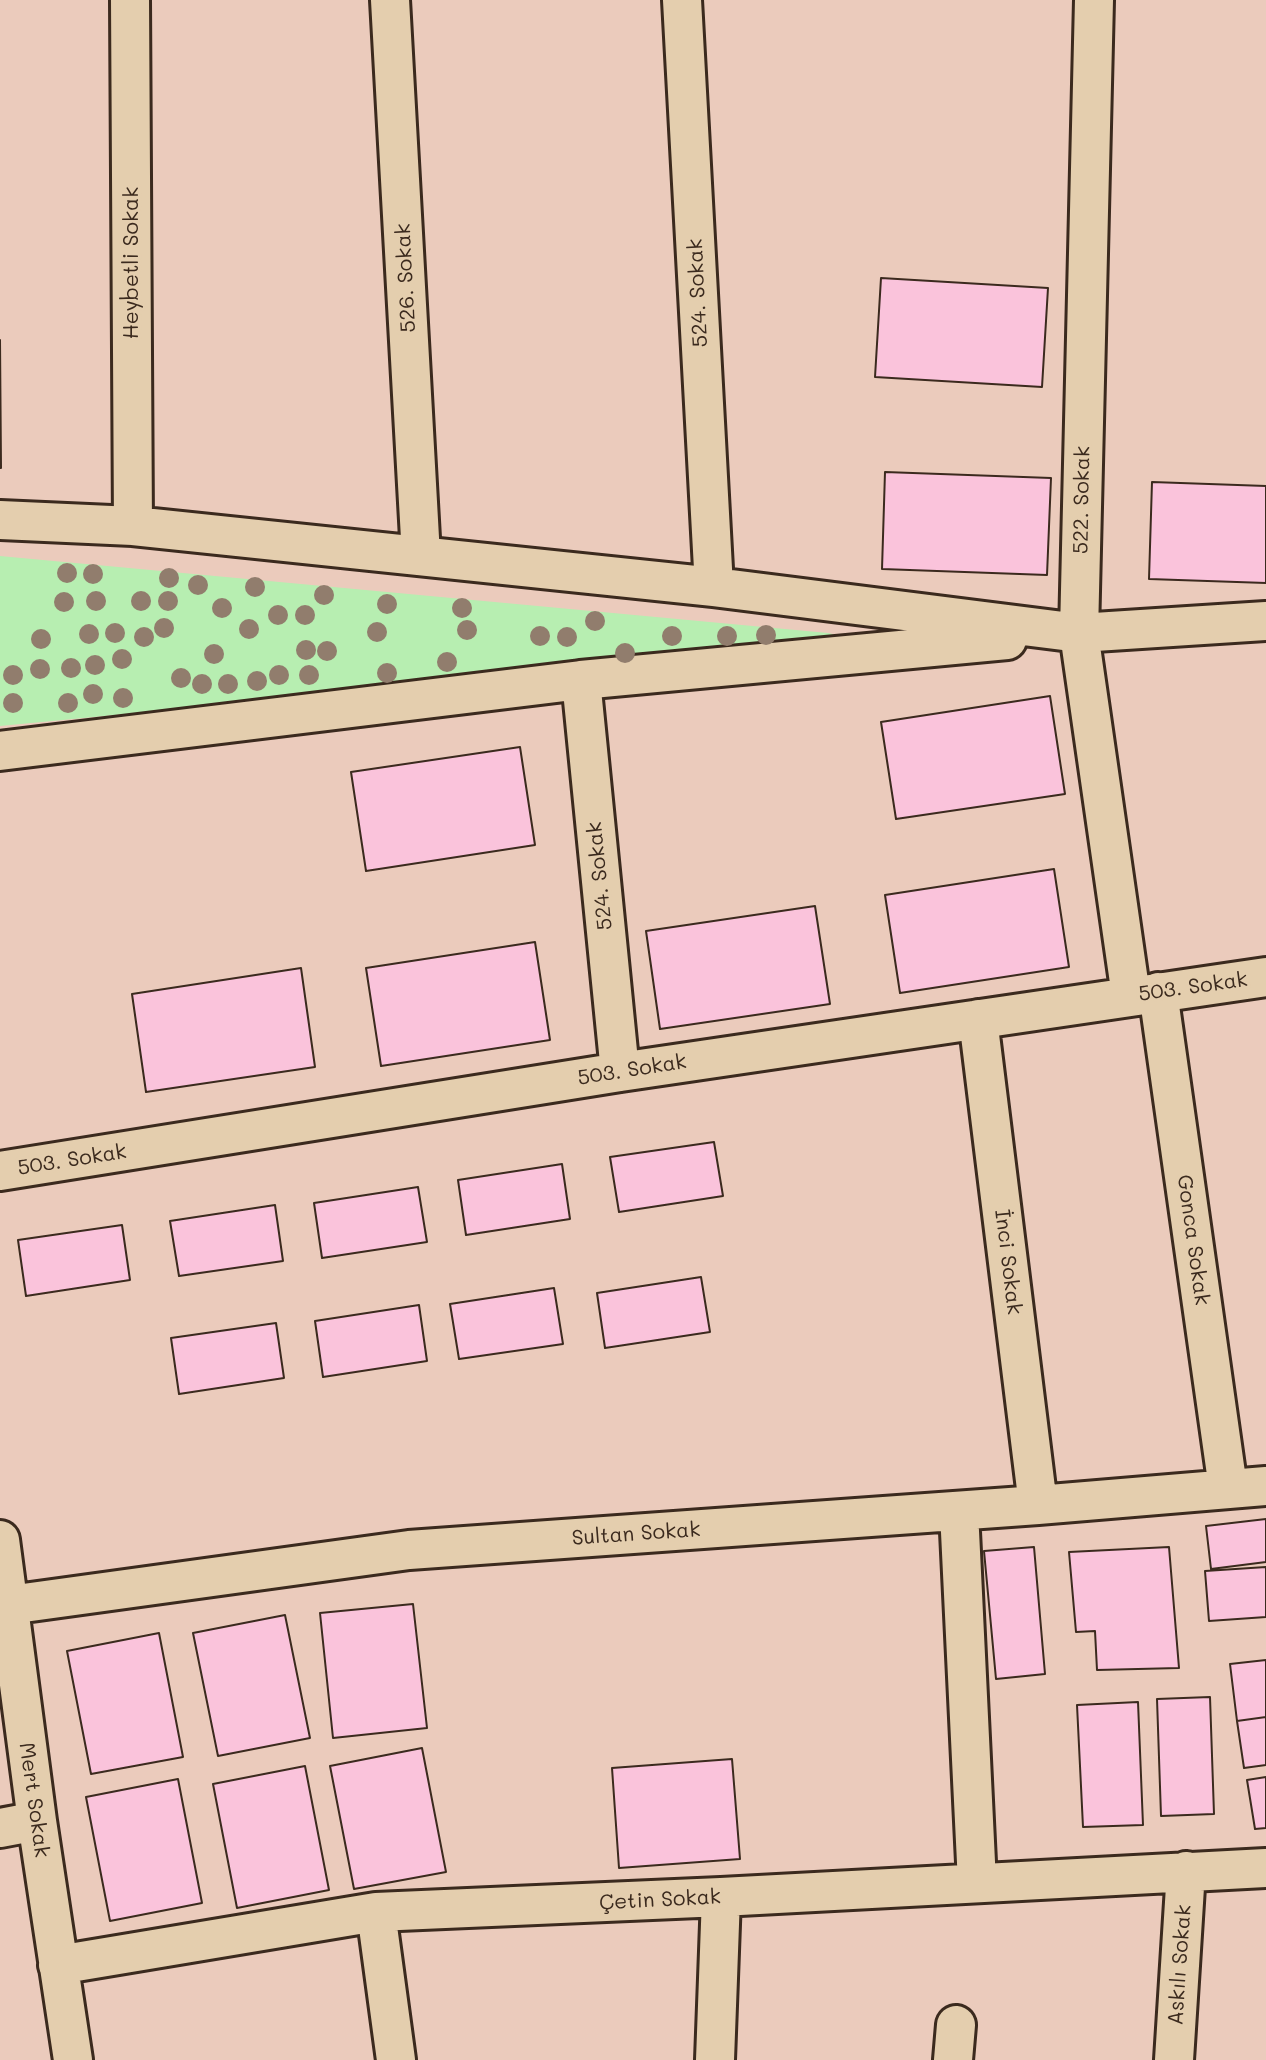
<!DOCTYPE html>
<meta charset="utf-8">
<style>
body{margin:0}
canvas{display:block;background:#ebcbbc}
</style>
<canvas width="1266" height="2060"></canvas>
<script>
const ctx = document.querySelector('canvas').getContext('2d');
ctx.lineJoin = 'round';
function fillPath(path, color) { ctx.fillStyle = color; ctx.fill(path, 'evenodd'); }
function stroke(path, color, width, dash) { ctx.strokeStyle = color; ctx.lineWidth = width; ctx.lineCap = dash ? 'butt' : 'round'; ctx.setLineDash(dash || []); ctx.stroke(path); }
function drawText(font, color, halo, rows, align = 'center') {
  ctx.font = font + ' Mali,sans-serif'; ctx.lineWidth = 7; ctx.setLineDash([]); ctx.textBaseline = 'middle'; ctx.strokeStyle = halo; ctx.fillStyle = color; for (const [text, x, y, turn = 0] of rows) {
    ctx.save(); ctx.translate(x, y); ctx.rotate((+turn || 0) * Math.PI / 180); ctx.textAlign = isNaN(turn) ? turn : align; if (halo) ctx.strokeText(text, 0, 0); ctx.fillText(text, 0, 0); ctx.restore();
  }
}
const green = new Path2D(`
 M0,556L828,633L837,635L840,640L836,646L0,726Z`);
const building = new Path2D(`
 M881,278L1048,288L1042,387L875,377Z
 M0,340L1,468H0Z
 M885,472L1051,478L1047,575L882,569Z
 M1152,482L1266,486V583L1149,579Z
 M1050,696L1065,794L896,819L881,722Z
 M520,747L535,845L366,871L351,772Z
 M1054,869L1069,967L900,993L885,895Z
 M815,906L830,1004L660,1029L646,931Z
 M535,942L550,1040L381,1066L366,968Z
 M301,968L315,1067L146,1092L132,994Z
 M714,1142L723,1196L619,1212L610,1157Z
 M562,1164L570,1219L466,1235L458,1180Z
 M418,1187L427,1242L322,1258L314,1203Z
 M275,1205L283,1261L179,1276L170,1221Z
 M122,1225L130,1280L26,1296L18,1240Z
 M701,1277L710,1332L605,1348L597,1293Z
 M554,1288L563,1344L459,1359L450,1304Z
 M419,1305L427,1361L323,1377L315,1321Z
 M276,1323L284,1378L179,1394L171,1338Z
 M1266,1519V1562L1211,1569L1206,1526Z
 M1034,1547L1045,1674L996,1679L984,1551Z
 M1169,1547L1179,1668L1097,1670L1095,1631L1076,1632L1069,1552Z
 M1266,1567V1617L1209,1621L1205,1571Z
 M413,1604L427,1728L333,1738L320,1613Z
 M285,1615L310,1738L218,1756L193,1633Z
 M159,1633L183,1757L91,1774L67,1651Z
 M1266,1660V1717L1237,1721L1230,1664Z
 M1210,1697L1214,1814L1161,1816L1157,1699Z
 M1138,1702L1143,1825L1083,1827L1077,1705Z
 M1266,1717V1765L1244,1768L1237,1721Z
 M422,1748L446,1872L354,1889L330,1766Z
 M732,1759L740,1859L619,1868L612,1768Z
 M305,1766L329,1890L237,1908L213,1784Z
 M1266,1777V1828L1255,1829L1247,1780Z
 M178,1779L202,1903L110,1921L86,1797Z`);
const minor = new Path2D(`
 M130,0L133,526
 M390,0L421,556
 M682,0L714,587
 M1094,0L1079,633L1131,996
 M0,520L133,526L714,587L1079,633L1266,621
 M581,680L620,1072
 M0,751L581,680L1007,640
 M1158,992L1228,1488
 M978,1019L1038,1505
 M0,1171L620,1072L1266,977
 M959,1511L977,1883
 M0,1540L37,1821L73,2060
 M9,1605L409,1550L1038,1505L1266,1486
 M0,1828L37,1821
 M376,1912L396,2060
 M58,1965L376,1912L721,1897L1266,1868
 M715,2060L721,1897
 M953,2060L956,2025
 M1174,2060L1186,1871`);
const trees = [
 [67,573],
 [93,574],
 [169,578],
 [198,585],
 [255,587],
 [324,595],
 [96,601],
 [141,601],
 [168,601],
 [64,602],
 [387,604],
 [222,608],
 [462,608],
 [278,615],
 [305,615],
 [595,621],
 [164,628],
 [249,629],
 [467,630],
 [377,632],
 [115,633],
 [89,634],
 [766,635],
 [540,636],
 [672,636],
 [727,636],
 [144,637],
 [567,637],
 [41,639],
 [306,650],
 [327,651],
 [625,653],
 [214,654],
 [122,659],
 [447,662],
 [95,665],
 [71,668],
 [40,669],
 [387,673],
 [13,675],
 [279,675],
 [309,675],
 [181,678],
 [257,681],
 [202,684],
 [228,684],
 [93,694],
 [123,698],
 [13,703],
 [68,703]
];
const streetNames = [
 ["Heybetli Sokak",132,263,-90],
 ["526. Sokak",406,278,-93],
 ["524. Sokak",698,293,-93],
 ["522. Sokak",1082,500,-89],
 ["524. Sokak",600,876,-96],
 ["503. Sokak",1193,987,-8],
 ["503. Sokak",632,1070,-9],
 ["503. Sokak",72,1160,-9],
 ["Gonca Sokak",1193,1240,82],
 ["İnci Sokak",1008,1262,83],
 ["Sultan Sokak",636,1534,-4],
 ["Mert Sokak",34,1800,82],
 ["Çetin Sokak",660,1900,-3],
 ["Askılı Sokak",1180,1965,-86]
];
fillPath(green, '#b7eeb1');
fillPath(building, '#fac3db');
stroke(building, '#3b2a1e', 2);
stroke(minor, '#3b2a1e', 44);
stroke(minor, '#e4ceae', 38);
ctx.fillStyle = '#917d6d';
for (const [x, y] of trees) { ctx.beginPath(); ctx.arc(x, y, 10, 0, 2 * Math.PI); ctx.fill(); }
drawText('21px', '#3b2a1e', '#e4ceae', streetNames);
</script>
